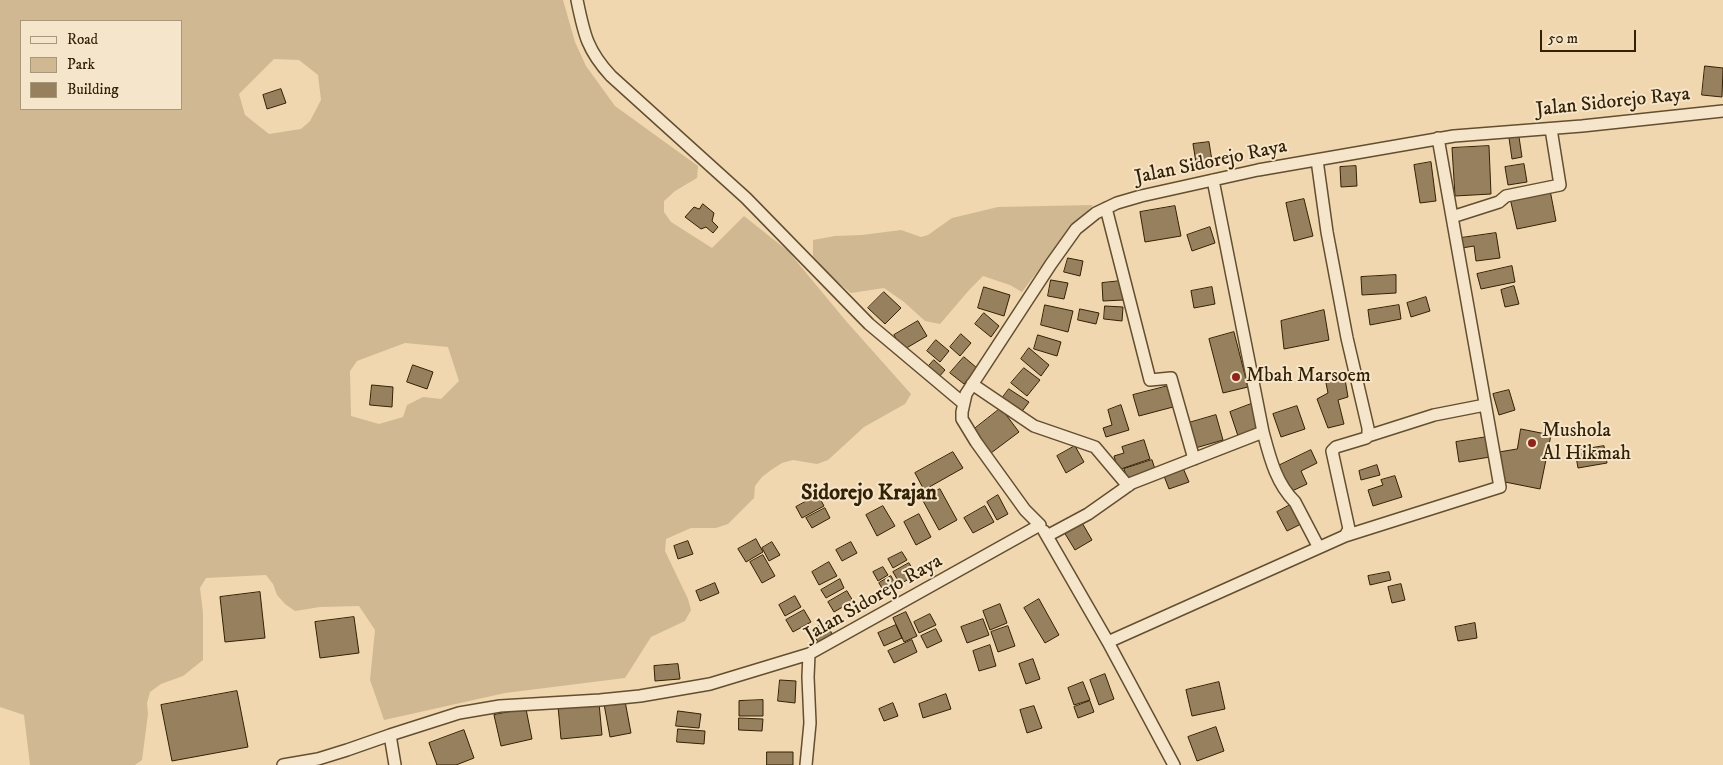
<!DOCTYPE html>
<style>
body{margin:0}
#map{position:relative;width:1723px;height:765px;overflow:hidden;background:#f0d7af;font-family:"IM FELL DW Pica",serif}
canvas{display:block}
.legend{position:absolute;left:20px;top:20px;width:162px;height:90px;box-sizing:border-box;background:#f5e5cb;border:1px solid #a8977b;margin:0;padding:6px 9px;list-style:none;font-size:15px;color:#342104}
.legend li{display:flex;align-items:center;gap:10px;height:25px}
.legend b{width:25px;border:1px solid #a8977b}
.scale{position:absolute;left:1540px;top:30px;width:96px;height:22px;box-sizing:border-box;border:2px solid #342104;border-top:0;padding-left:6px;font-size:15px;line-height:18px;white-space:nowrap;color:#342104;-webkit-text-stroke:4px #f5e5cb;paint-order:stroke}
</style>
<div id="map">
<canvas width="1723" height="765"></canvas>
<ul class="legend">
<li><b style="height:6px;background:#f5e5cb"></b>Road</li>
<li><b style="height:14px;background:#d0b892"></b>Park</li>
<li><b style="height:14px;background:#96805d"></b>Building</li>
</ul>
<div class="scale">50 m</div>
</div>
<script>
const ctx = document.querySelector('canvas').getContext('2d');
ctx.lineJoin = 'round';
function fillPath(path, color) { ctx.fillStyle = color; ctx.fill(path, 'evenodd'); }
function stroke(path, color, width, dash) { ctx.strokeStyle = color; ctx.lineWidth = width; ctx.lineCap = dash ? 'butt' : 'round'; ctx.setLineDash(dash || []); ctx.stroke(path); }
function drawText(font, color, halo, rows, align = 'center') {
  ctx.font = font + ' "IM FELL DW Pica",serif'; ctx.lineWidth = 4; ctx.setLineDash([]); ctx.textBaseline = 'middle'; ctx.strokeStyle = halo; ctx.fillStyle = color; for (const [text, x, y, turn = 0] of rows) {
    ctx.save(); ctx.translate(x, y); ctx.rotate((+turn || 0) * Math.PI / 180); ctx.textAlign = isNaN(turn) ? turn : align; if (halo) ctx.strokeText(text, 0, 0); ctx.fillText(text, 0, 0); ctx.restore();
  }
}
const green = new Path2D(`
 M0,0H563L575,42L586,66L615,106L698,166L697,178L675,191L664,201V212L671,222L712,248L744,216L788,251L846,321L911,394L905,404L864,427L828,460L817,464L793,460L782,463L771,470L762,477L755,486L754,498L728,524L716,528H691L666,539L665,551L688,599L691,610L685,621L651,637L625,678L505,693L384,720L370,680L375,630L359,606L320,607L295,611L285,604L277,595L273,584L266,575L206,578L200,588L203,613V660L183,676L161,684L150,692L147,703L148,714L142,760L135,765H30L24,715L0,707ZM181,21V109H21V21ZM274,59L299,60L318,75L321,100L310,121L301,129L269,134L245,115L239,94ZM405,343L448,347L459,381L441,399L423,397L407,405L403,417L379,424L351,416L350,371L357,361Z
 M1093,205L1056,247L1022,292L1010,285L983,276L970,289L940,324L925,321L904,302L884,288L851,293L826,273L813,256V240L835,236L862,235L901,230L921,237L928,235L952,218L998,207Z`);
const building = new Path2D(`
 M1705,66L1723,68L1722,97L1702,95Z
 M281,89L286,103L267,109L263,95Z
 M1519,137L1522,157L1512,159L1509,138Z
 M1209,142L1213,167L1197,169L1193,144Z
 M1489,146L1491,194L1455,196L1452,148Z
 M1431,162L1436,201L1420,203L1414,165Z
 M1524,164L1527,182L1508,185L1505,167Z
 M1356,166L1357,186L1341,187L1340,167Z
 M1550,190L1556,221L1517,229L1510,198Z
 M1304,199L1313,236L1294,241L1286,203Z
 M703,204L714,213L712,221L718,227L713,233L706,227L701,229L685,217L694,207L699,209Z
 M1175,206L1181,236L1145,242L1140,212Z
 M1210,227L1215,243L1192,251L1187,235Z
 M1496,233L1500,258L1476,261L1474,246L1462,248L1461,238Z
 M1068,258L1083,261L1080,276L1064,272Z
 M1512,266L1515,282L1481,289L1477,274Z
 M1396,275V293L1362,295L1361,277Z
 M1051,280L1068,283L1064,299L1048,296Z
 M1121,281L1123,300L1103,301L1102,283Z
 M1514,286L1519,304L1505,307L1501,290Z
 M984,287L1010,295L1004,316L978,308Z
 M1212,287L1215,304L1194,308L1191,291Z
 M884,292L901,308L885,324L868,308Z
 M1426,297L1430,311L1411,317L1407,303Z
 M1045,305L1073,311L1068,332L1041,325Z
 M1399,305L1401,319L1370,325L1368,310Z
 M1105,306L1123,307L1122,321L1104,319Z
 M1080,309L1099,313L1096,324L1078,320Z
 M1324,310L1329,340L1284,349L1281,321Z
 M984,313L999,326L991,337L975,324Z
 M918,321L927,336L903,350L894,335Z
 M1234,332L1248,387L1223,393L1209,339Z
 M961,334L971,343L960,356L950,347Z
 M1038,335L1061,342L1057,356L1034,349Z
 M936,340L949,351L940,362L927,351Z
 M1029,348L1049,365L1041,376L1021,359Z
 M964,357L977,368L964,384L950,373Z
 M934,360L945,370L938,378L927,368Z
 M413,365L433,372L427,389L407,382Z
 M1024,368L1040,380L1027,396L1011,383Z
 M1345,379L1348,397L1338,400L1344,424L1328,428L1317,399L1328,393L1326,383Z
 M372,385L393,387L392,407L370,405Z
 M1168,386L1173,407L1139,416L1133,395Z
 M1009,389L1029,402L1020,414L1000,401Z
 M1509,390L1515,410L1499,415L1493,394Z
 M1251,404L1260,428L1238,436L1230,412Z
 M1121,405L1129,430L1106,437L1103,428L1112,425L1108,410Z
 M1297,406L1305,429L1281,437L1273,414Z
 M1001,408L1019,432L991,453L973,430Z
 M1216,415L1223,440L1192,449L1185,424Z
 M1521,429L1551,435L1540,489L1505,482L1499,452L1517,449Z
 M1487,437L1490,457L1459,462L1456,442Z
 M1144,440L1150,459L1118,470L1114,456L1124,453L1122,447Z
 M1075,446L1084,462L1066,473L1057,456Z
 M1604,446L1607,463L1578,468L1575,451Z
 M1311,450L1317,463L1301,471L1307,484L1290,492L1278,466Z
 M953,452L963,468L924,490L915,473Z
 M1152,460L1156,472L1128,481L1124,469Z
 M1377,465L1380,475L1361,480L1359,471Z
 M1183,468L1189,482L1169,489L1164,476Z
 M1395,476L1402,497L1373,506L1368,490L1383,485L1381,480Z
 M940,489L957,520L939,530L922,499Z
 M818,495L824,506L802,518L796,507Z
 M998,495L1008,514L997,520L987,502Z
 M1292,504L1303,523L1287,531L1277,512Z
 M883,506L895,526L877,536L866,515Z
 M985,506L994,522L973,533L964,518Z
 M825,508L830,518L812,528L806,518Z
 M919,514L931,537L916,545L904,522Z
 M1081,521L1092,540L1075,550L1064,532Z
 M756,539L763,552L746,562L738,549Z
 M688,541L693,554L678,559L674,546Z
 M772,542L780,555L769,561L762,548Z
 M851,542L857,553L842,561L836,550Z
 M902,552L907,560L893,568L888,559Z
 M763,555L775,576L762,583L750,562Z
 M829,562L837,576L819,585L812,572Z
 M909,563L916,575L900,584L893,572Z
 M883,567L888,575L878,581L873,572Z
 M1389,572L1391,580L1370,585L1368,576Z
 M891,576L896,586L884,592L879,583Z
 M840,579L844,588L826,598L821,590Z
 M715,583L719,593L700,601L696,591Z
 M1401,584L1405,600L1392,603L1388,587Z
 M847,591L853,601L834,612L828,602Z
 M260,592L265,638L225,642L220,597Z
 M795,596L801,607L785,616L779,605Z
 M1039,599L1059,635L1045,643L1024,608Z
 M1000,604L1007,623L990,630L983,611Z
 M804,610L811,622L793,632L786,620Z
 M906,612L917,636L904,642L893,618Z
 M930,614L936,625L919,633L914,622Z
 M354,617L359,653L320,658L315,622Z
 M983,619L989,635L967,643L961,627Z
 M826,622L832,634L818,642L811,630Z
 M1475,623L1477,638L1458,641L1455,627Z
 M896,625L902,638L884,646L878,633Z
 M1008,626L1015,646L998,652L991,632Z
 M936,629L942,641L927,648L921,636Z
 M912,640L917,652L894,663L888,651Z
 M990,645L996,666L979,671L973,651Z
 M1033,659L1040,679L1026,684L1019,664Z
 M678,664L680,679L655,681L654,666Z
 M1105,674L1114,699L1099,705L1090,680Z
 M780,680L796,681L795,703L778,701Z
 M1083,682L1090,700L1074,705L1068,688Z
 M1219,682L1225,709L1192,716L1186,690Z
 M237,691L248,747L172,761L161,705Z
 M946,694L951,709L923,718L919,704Z
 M763,700V716H739V701Z
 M625,701L631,733L610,737L604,704Z
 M1090,701L1094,712L1078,718L1074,707Z
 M599,703L602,735L561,739L558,706Z
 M893,703L898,716L884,721L879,709Z
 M1034,706L1042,728L1027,733L1020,710Z
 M526,709L532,739L501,746L494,715Z
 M678,711L701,714L699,728L676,726Z
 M739,718L763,719L762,731L739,730Z
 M1216,727L1224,751L1197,761L1188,737Z
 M678,729L705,731L704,744L677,742Z
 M464,730L474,758L456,765H437L429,743Z
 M767,752H793V765H767Z`);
const minor = new Path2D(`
 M577,0C584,34 587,50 611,76L746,198L869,324L963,403
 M1106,208L1150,380L1171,378L1194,459
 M1452,217L1499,202L1506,196L1560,185L1551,129
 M972,384L1034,426L1095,447L1128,486
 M1263,432C1270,458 1276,483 1295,502L1318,546
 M1368,436L1434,415L1485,405
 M1044,531L1108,642L1174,765
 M1047,536L1088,514L1132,483L1263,432L1213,180
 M1345,536L1500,487L1438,138
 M1108,642L1345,536L1349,529L1332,451L1336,447L1366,438L1368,436V428L1347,338L1327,232L1317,160
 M390,735L395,765
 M283,765L318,759L347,750L390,735L459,713L500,706L600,700L640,696L710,684L809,654
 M806,765L810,723L808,677L809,654L1040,525L1025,510L976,442L962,419V412L966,394L1051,264L1076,229L1096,213L1117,203L1141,196L1258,170L1454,136L1582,126L1723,111`);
const markers = [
 [1236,377,5,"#8f2418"],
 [1532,443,5,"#8f2418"]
];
const streetNames = [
 ["Jalan Sidorejo Raya",1613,103,-6],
 ["Jalan Sidorejo Raya",1211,163,-12],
 ["Jalan Sidorejo Raya",874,599,-30]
];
const poiNames = [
 ["Mbah Marsoem",1246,377],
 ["Mushola",1542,432],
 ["Al Hikmah",1542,455]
];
const quarterNames = [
 ["Sidorejo Krajan",869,494]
];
fillPath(green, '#d0b892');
fillPath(building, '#96805d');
stroke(building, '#342104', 1);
stroke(minor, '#634e2f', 14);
stroke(minor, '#f5e5cb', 11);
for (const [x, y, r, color] of markers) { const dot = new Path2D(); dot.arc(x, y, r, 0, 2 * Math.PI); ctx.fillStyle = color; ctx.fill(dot); stroke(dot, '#f5e5cb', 2); }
drawText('20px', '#342104', '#f5e5cb', streetNames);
drawText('20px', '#342104', '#f5e5cb', poiNames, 'left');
drawText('bold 22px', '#342104', '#f5e5cb', quarterNames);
</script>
